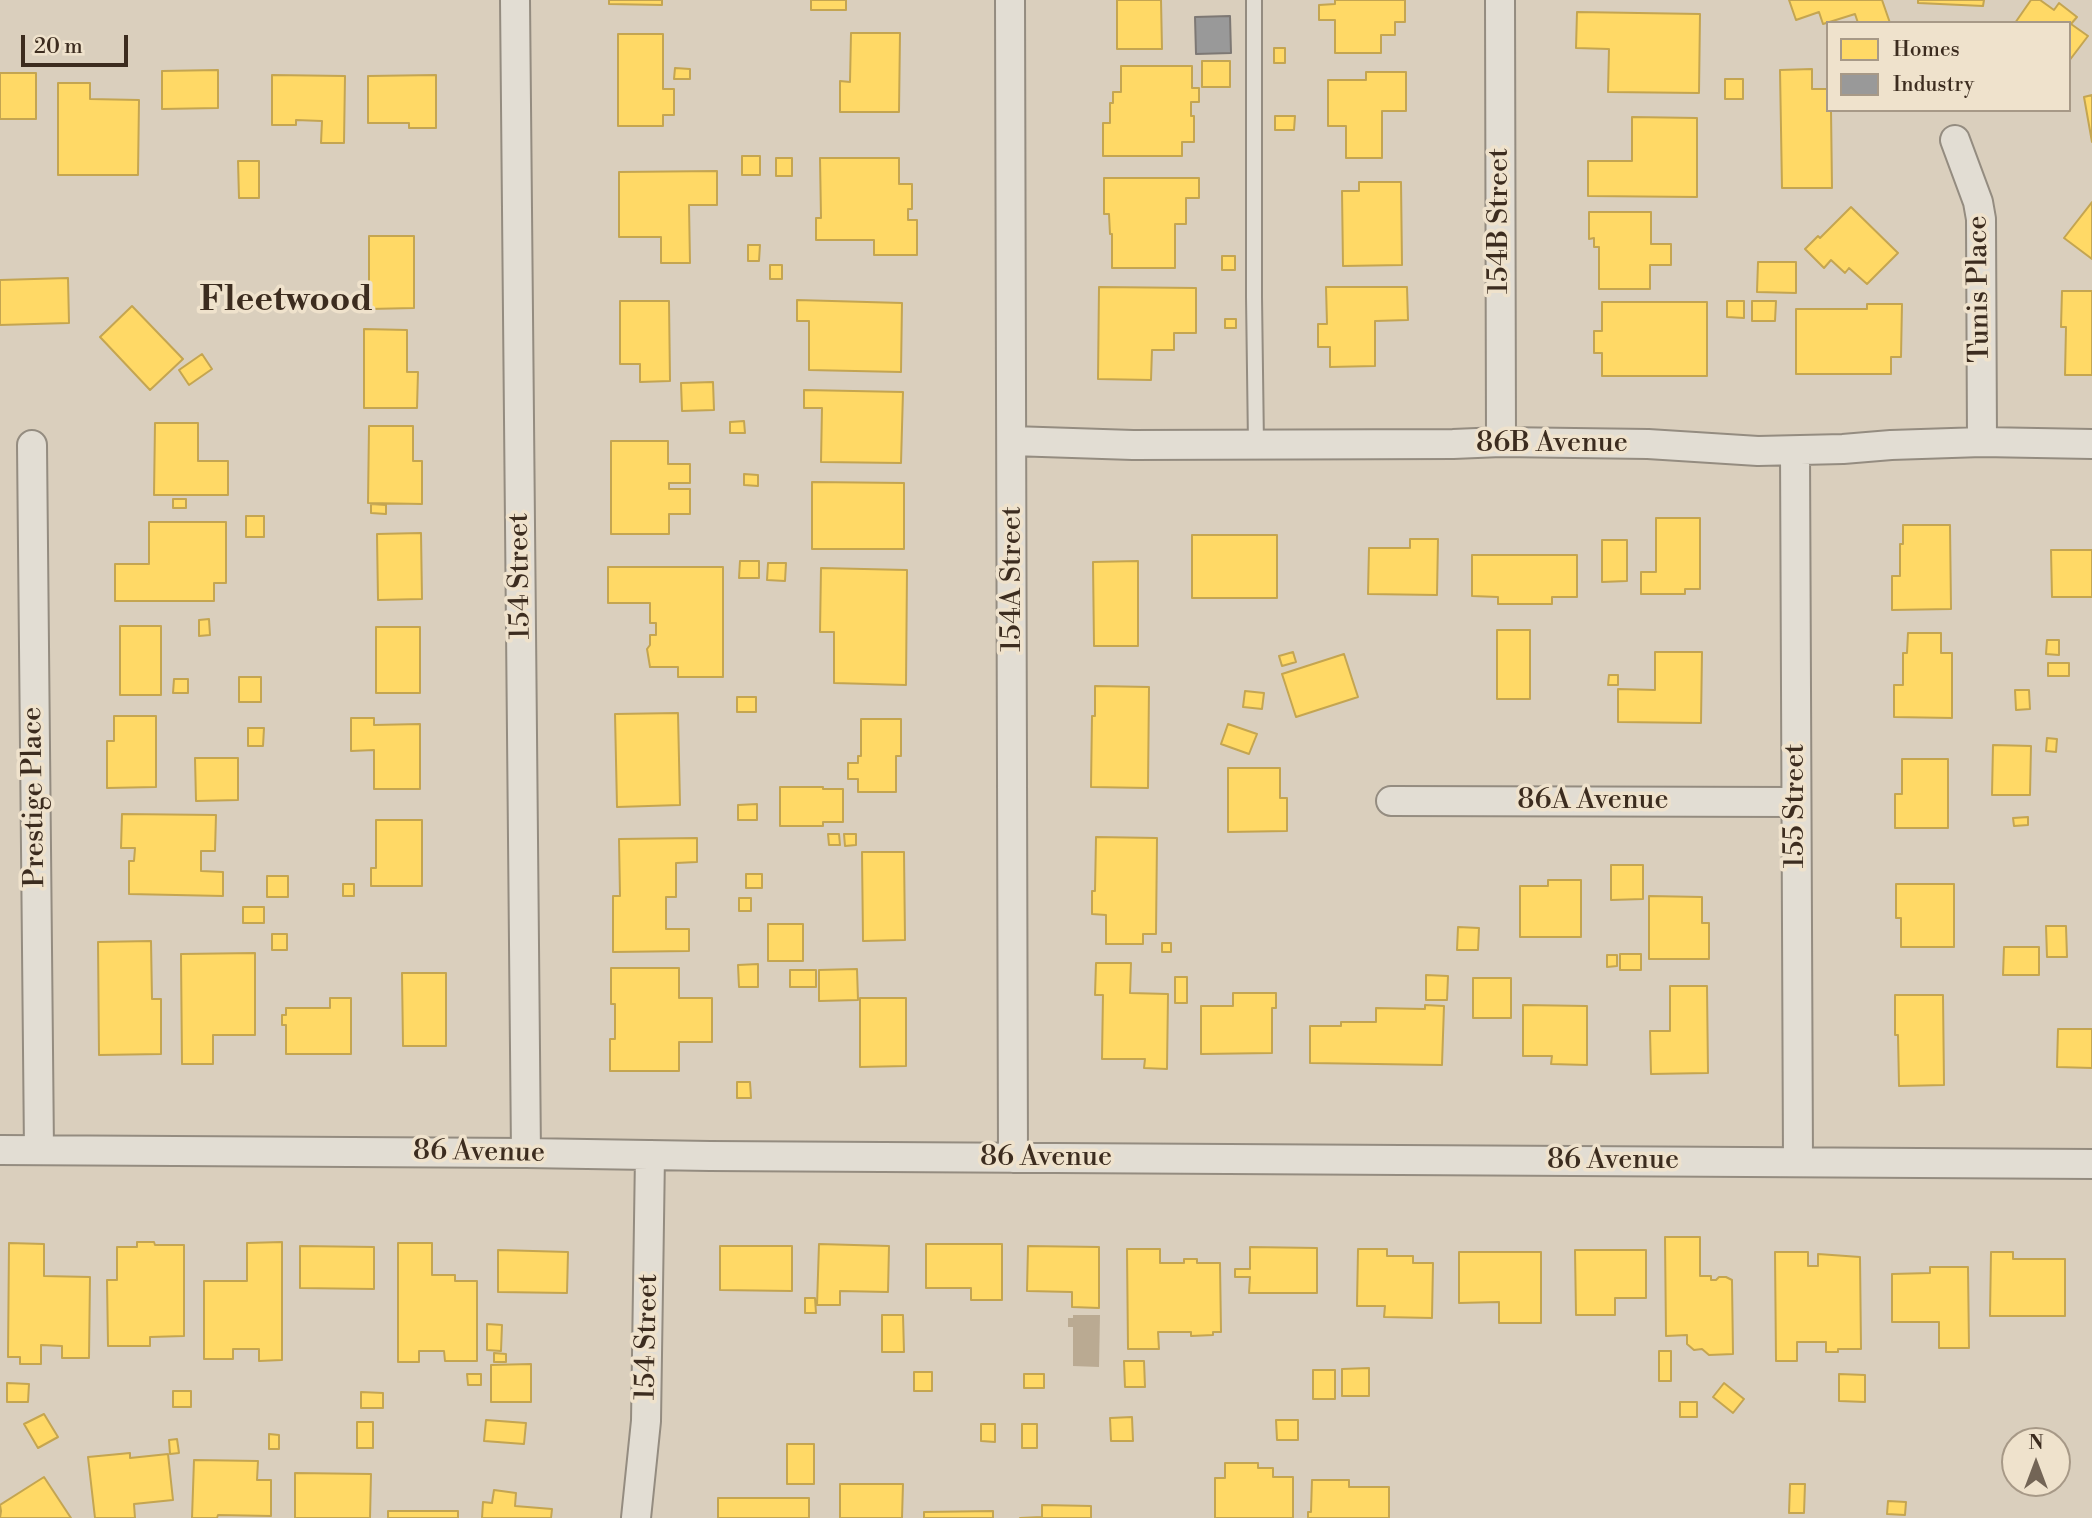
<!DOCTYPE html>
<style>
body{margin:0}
#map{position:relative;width:2092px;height:1518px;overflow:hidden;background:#dacfbd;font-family:"Libre Bodoni",serif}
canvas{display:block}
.legend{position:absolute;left:1826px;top:21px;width:245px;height:91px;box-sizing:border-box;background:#efe2cc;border:2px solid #a79987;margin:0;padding:9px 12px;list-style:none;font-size:21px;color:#3c2c1f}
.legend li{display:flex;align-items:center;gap:14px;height:35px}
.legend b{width:35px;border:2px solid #a79987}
.north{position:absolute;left:2001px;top:1427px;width:70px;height:70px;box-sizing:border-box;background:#efe2cc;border:2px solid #a79987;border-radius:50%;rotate:0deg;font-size:19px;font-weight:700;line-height:28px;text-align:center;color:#3c2c1f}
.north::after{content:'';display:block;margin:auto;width:24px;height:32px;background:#736556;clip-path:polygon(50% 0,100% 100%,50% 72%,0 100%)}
.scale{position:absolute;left:21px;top:35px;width:107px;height:32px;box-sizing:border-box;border:4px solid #3c2c1f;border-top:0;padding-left:9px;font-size:21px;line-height:24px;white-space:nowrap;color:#3c2c1f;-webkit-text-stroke:5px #efe2cc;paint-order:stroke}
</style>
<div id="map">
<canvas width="2092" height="1518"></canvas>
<ul class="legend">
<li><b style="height:19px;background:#ffd966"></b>Homes</li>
<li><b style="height:19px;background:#999"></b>Industry</li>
</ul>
<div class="north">N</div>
<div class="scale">20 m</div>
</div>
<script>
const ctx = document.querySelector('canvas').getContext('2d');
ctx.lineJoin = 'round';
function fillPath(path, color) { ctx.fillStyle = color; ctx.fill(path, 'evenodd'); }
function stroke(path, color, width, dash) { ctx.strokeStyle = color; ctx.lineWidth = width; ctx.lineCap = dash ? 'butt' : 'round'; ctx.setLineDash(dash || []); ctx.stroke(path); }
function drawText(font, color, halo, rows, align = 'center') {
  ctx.font = font + ' "Libre Bodoni",serif'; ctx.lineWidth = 7; ctx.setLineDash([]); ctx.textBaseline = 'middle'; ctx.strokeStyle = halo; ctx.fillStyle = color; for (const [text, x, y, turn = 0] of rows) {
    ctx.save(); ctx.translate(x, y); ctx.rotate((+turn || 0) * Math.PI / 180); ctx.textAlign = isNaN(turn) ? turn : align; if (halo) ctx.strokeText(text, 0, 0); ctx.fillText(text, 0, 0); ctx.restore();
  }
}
const water = new Path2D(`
 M1073,1315H1100L1099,1367L1073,1366V1327H1068V1318H1073Z`);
const homes = new Path2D(`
 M609,0H662V5L609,4Z
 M811,0H846V10H811Z
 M1117,0H1161L1162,49H1117Z
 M1335,0H1405V22H1395V35H1381V53H1335V20H1319V5L1335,4Z
 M1789,0H1882L1890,23H1858L1855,14L1823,24L1819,12L1796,20Z
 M1918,0H1984L1983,6L1918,3Z
 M2031,0H2040L2054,10L2059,3L2077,17L2071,24L2088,36L2069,61V23H2015Z
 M1577,12L1700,14L1699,93L1608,92L1609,49L1576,48Z
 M851,33H900L899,112H840V81L850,82Z
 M618,34H663V89H674V115H663V126H618Z
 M1274,48H1285V63H1274Z
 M1202,61H1230V87H1202Z
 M1121,66H1192V88H1199V102H1191V116H1194V142H1182V156H1103V123H1110V103H1113V92H1121Z
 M675,68L690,69V79H674Z
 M1812,69V89H1828V110H1831L1832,188H1782L1780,70Z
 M218,70V108L162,109V71Z
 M1366,72H1406V111H1382V158H1346V126H1328V80H1366Z
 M0,73H36V119H0Z
 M272,75L345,76L344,143H321L322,121L296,120V125H272Z
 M436,75V128H409V123H368V76Z
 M1725,79H1743V99H1725Z
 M58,83H90V99L139,100L138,175H58Z
 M2092,95V142L2084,97Z
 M1275,116H1295L1294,130H1275Z
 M1632,117L1697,118V197L1588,196V161H1632Z
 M742,156H760V175H742Z
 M776,158H792V176H776Z
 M820,158H899V184H912V209H908V220H917V255H874V240H816V218H821Z
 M238,161H259V198H239Z
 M717,171V205H689L690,263H661V237H619V172Z
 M1104,178H1199V198H1186V224H1175V268H1112V234H1110L1109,214H1104Z
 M1359,182H1401L1402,265L1343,266L1342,191H1359Z
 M2092,202V259L2064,238Z
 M1851,207L1898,253L1867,284L1849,268L1845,273L1831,260L1824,268L1805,249L1818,236L1820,238Z
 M1589,212H1651V244H1671V265H1650V289H1599V247H1594V238L1589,239Z
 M369,236H414V308L369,309Z
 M748,245H760L759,261H748Z
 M1222,256H1235V270H1222Z
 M1758,262H1796V293L1757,292Z
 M770,265H782V279H770Z
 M68,278L69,323L0,325V280Z
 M1099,287L1196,288V333H1174V350H1152L1151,380L1098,379Z
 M1326,287H1407L1408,320L1375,321V366L1330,367V347H1318V324H1327Z
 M2062,291H2092V375H2065L2066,327H2061Z
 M797,300L902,303L901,372L809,370V321H797Z
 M620,301H669L670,381L640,382V364H620Z
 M1727,301H1744V318L1727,317Z
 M1752,301H1776L1775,321H1752Z
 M1602,302H1707V376H1602V353H1594V331H1602Z
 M1867,304H1902L1901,357H1891V374H1796V309H1867Z
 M132,306L183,359L150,390L100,337Z
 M1225,319H1236V328H1225Z
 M364,329L407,330V372H418L417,408H364Z
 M202,354L212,369L189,385L179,370Z
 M713,382L714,410L682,411L681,383Z
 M804,390L903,392L901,463L821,462L822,408H804Z
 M744,421L745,433H730V422Z
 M155,423H198V461H228V495H154Z
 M369,426H413V461H422V504L368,503Z
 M611,441H668V464H690V483H669V489H690V514H669V534H611Z
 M744,474L758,475V486L744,485Z
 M812,482L904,483V549H812Z
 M173,499H186V508H173Z
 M371,504L386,505V514L371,513Z
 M246,516H264V537H246Z
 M1656,518H1700V589H1685V594H1641V572H1656Z
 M149,522H226V583H214V601H115V564H149Z
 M1903,525H1950L1951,609L1892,610V576H1900V544H1903Z
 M421,533L422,599L378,600L377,534Z
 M1192,535H1277V598H1192Z
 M1410,539H1438L1437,595L1368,594L1369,548H1410Z
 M1602,540H1627V581L1602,582Z
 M2051,550H2092V597H2052Z
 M1472,555H1577V597H1552V604H1498V597L1472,596Z
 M740,561H759V578H739Z
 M1138,561V646H1094L1093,562Z
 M768,563H786L785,581L767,580Z
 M608,567H723V677H678V667H650L647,649L650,645V635H656V623H650V603H608Z
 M821,568L907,570L906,685L834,683V632H820Z
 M209,619L210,635L199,636V620Z
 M120,626H161V695H120Z
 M376,627H420V693H376Z
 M1497,630H1530V699H1497Z
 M1908,633H1941V653H1952V718L1894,717V685H1903V653H1907Z
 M2047,640H2059V655L2046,654Z
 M1293,652L1296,662L1282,666L1279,656Z
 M1655,652H1702L1701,723L1618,722V689L1655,690Z
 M1344,654L1358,697L1296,717L1282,674Z
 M2048,663H2069V676H2048Z
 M1609,675H1618V685H1608Z
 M239,677H261V702H239Z
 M174,679H188V693H173Z
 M1095,686L1149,687L1148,788L1091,787L1092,716H1095Z
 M2015,690H2029L2030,709L2016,710Z
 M1245,691L1264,693L1262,709L1243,707Z
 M737,697H756V712H737Z
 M678,713L680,805L617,807L615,714Z
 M114,716H156V787L107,788V741H114Z
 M351,718H374V725L420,724V789H374V750L351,751Z
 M861,719H901V756H896V792H858V779H848V763H858V756H861Z
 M1228,724L1257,734L1249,754L1221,744Z
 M248,728H264L263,746H248Z
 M2047,738L2057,739L2056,752L2046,751Z
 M1993,745L2031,746L2030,795H1992Z
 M195,758H238V800L196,801Z
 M1902,759H1948V828H1895V794H1902Z
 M1228,768H1280V798H1287V831L1228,832Z
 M780,787H823V789H843V822H823V826H780Z
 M757,804V820H738V805Z
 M122,814L216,815L215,851H201V871L223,872V896L129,894V861H134L135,848H121Z
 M2028,817V825L2014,826L2013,818Z
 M376,820H422V886H371V868H376Z
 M828,834H839L840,845H829Z
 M844,834H856V845L845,846Z
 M1096,837L1157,838L1156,934H1143V944H1106V915L1092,914V891H1095Z
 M697,838V862L676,863V897H666V929H689V951L613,952V896H620L619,839Z
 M862,852H904L905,940L863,941Z
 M1611,865H1643V899L1611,900Z
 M746,874H762V888H746Z
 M267,876H288V897H267Z
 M1548,880H1581V937H1520V886H1548Z
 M343,884H354V896H343Z
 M1896,884H1954V947H1901V918H1896Z
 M1649,896L1702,897V923H1709V959H1649Z
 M739,898H751V911H739Z
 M243,907H264V923H243Z
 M768,924H803V961H768Z
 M2046,926H2066L2067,957H2047Z
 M1458,927L1479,928L1478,950H1457Z
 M272,934H287V950H272Z
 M151,941L152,999H161V1054L99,1055L98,942Z
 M1162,943H1171V952H1162Z
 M2004,947H2039V975H2003Z
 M255,953V1035H213V1064H182L181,954Z
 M1620,954H1641V970H1620Z
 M1607,955H1617V966L1607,967Z
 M1096,963H1131L1130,993L1168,994L1167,1069L1144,1068L1145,1059H1102L1103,995H1095Z
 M758,964V987H739L738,965Z
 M611,968H679V998H712V1042H679V1071H610V1039H615V1004H611Z
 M857,969L858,1000L819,1001V970Z
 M790,970H816V987H790Z
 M402,973H446V1046H403Z
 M1426,975L1448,976L1447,1000H1426Z
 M1175,977H1187V1003H1175Z
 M1473,978H1511V1018H1473Z
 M1670,986H1707L1708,1073L1651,1074L1650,1031H1670Z
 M1233,993H1276V1008H1272V1053L1201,1054V1006H1233Z
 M1895,995H1943L1944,1085L1899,1086L1898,1035H1895Z
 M330,998H351V1054H286V1025H282V1015H286V1008H330Z
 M860,998H906V1066L860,1067Z
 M1425,1005L1444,1006L1442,1065L1310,1063V1026H1341V1022H1376V1008L1425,1009Z
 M1523,1005L1587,1006V1065L1551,1064L1552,1056H1523Z
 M2058,1029H2092V1068L2057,1067Z
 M737,1082H750L751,1098H737Z
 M1665,1237H1700V1276H1711V1280H1716L1719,1277H1726L1732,1280L1733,1354L1709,1355L1702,1349L1694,1350L1687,1344V1335L1666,1336Z
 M137,1242H154L155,1245H184V1336L150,1337V1346H108L107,1280H117V1247H137Z
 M282,1242V1360L259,1361V1349H233V1359H204V1281H247V1243Z
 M9,1243L44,1244V1276L90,1277L89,1358H62V1346L41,1345V1364H20V1357H8Z
 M398,1243H432V1275H455V1281H477V1361H445L444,1351H419V1362H398Z
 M819,1244L889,1246L888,1292L840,1291V1305H817Z
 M926,1244H1002V1300H971V1288H926Z
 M300,1246L374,1247V1289L300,1288Z
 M720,1246H792V1291L720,1290Z
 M1028,1246L1099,1247V1308L1072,1307V1292L1027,1291Z
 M1250,1247L1317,1248V1293H1249L1250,1277H1235V1269H1250Z
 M1127,1249H1160V1263H1184V1259H1197V1263H1220L1221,1332H1213V1335L1191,1336V1332H1158L1159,1349H1128Z
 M1358,1249H1387V1256H1413V1263H1433L1432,1318L1384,1317L1385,1306H1357Z
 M498,1250L568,1252L567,1293L498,1292Z
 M1575,1250H1646V1298H1615V1315H1576Z
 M1459,1252H1541V1323H1499V1302L1459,1303Z
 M1775,1252H1808V1266H1818V1254L1860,1257L1861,1349H1838V1352H1826V1342H1797V1361H1776Z
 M1991,1252H2013V1259H2065V1316H1990Z
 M1930,1267H1968L1969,1348H1939V1322H1892V1274L1930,1273Z
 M805,1298H815L816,1313H805Z
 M882,1315H903L904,1352H882Z
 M487,1324L502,1325L501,1351L487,1350Z
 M1659,1351H1671V1381H1659Z
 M494,1353L506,1354V1362H494Z
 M1124,1361H1144L1145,1387H1125Z
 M531,1364V1402H491V1365Z
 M1369,1368V1396H1342V1369Z
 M1313,1370H1335V1399H1313Z
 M914,1372H932V1391H914Z
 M467,1374H481V1385H468Z
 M1024,1374H1044V1388H1024Z
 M1839,1374L1865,1375V1402L1839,1401Z
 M7,1383L29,1384L28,1402H7Z
 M1724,1383L1744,1399L1733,1413L1713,1397Z
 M173,1391H191V1407H173Z
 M361,1392L383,1393V1408H361Z
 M1680,1402H1697V1417H1680Z
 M44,1414L58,1437L38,1448L24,1424Z
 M1132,1417L1133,1441H1111L1110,1418Z
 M486,1420L526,1423L524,1444L484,1441Z
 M1276,1420H1298V1440H1277Z
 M357,1422H373V1448H357Z
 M981,1424H995V1442L981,1441Z
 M1022,1424H1037V1448H1022Z
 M269,1434L279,1435V1449H269Z
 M177,1439L179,1453L170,1454L169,1440Z
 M787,1444H814V1484H787Z
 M130,1453V1458L168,1454L173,1500L134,1504L135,1518H95L88,1457Z
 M194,1460L258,1461L257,1480H271V1516L218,1515L217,1518H192Z
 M1225,1463H1258V1468H1273V1477H1293V1518H1215V1478H1225Z
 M295,1473L371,1474L370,1518H295Z
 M44,1477L71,1518H0L1,1511L0,1505Z
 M1312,1480H1349V1487H1389V1518H1308V1512H1311Z
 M840,1484H903L902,1518H840Z
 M1790,1484H1805L1804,1513H1789Z
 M494,1490L516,1493L515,1506L552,1509L551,1518H482L483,1502L492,1503Z
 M718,1498H809V1518H718Z
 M1888,1501L1906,1502L1905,1515L1887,1514Z
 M1042,1505L1091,1506V1518H1020L1042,1517Z
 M388,1511H458V1518H388Z
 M993,1511V1518H924V1512Z`);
const industry = new Path2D(`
 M1230,16L1231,53L1196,54L1195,17Z`);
const lane = new Path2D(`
 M1254,0V297L1256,444`);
const street = new Path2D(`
 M515,0L526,1153
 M1010,0L1013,1158
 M1500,0L1501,442
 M1955,140L1978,202L1981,219L1982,442
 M1012,441L1133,445L1453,444L1501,442L1648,444L1758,451L1843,449L1891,445L1982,442L2092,444
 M32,445L39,1150
 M1795,451L1798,1161
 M1391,801L1795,802
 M0,1150L526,1153L710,1156L2092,1164
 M636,1518L646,1421L650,1155`);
const streetNames = [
 ["154B Street",1500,221,-90],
 ["Tunis Place",1980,289,-91],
 ["86B Avenue",1552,444],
 ["154 Street",521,576,-91],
 ["154A Street",1013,579,-90],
 ["Prestige Place",35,797,-91],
 ["86A Avenue",1593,801],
 ["155 Street",1796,806,-90],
 ["86 Avenue",479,1153,1],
 ["86 Avenue",1046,1158],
 ["86 Avenue",1613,1161],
 ["154 Street",648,1337,-89]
];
const districtNames = [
 ["Fleetwood",286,302]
];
fillPath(water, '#baaa92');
fillPath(homes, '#ffd966');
stroke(homes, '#c4a551', 2);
fillPath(industry, '#999');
stroke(industry, '#7d7874', 2);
stroke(lane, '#948c80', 18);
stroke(street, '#948c80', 32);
stroke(lane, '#e2ddd3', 14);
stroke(street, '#e2ddd3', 28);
drawText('28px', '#3c2c1f', '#efe2cc', streetNames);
drawText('bold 35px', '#3c2c1f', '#efe2cc', districtNames);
</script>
